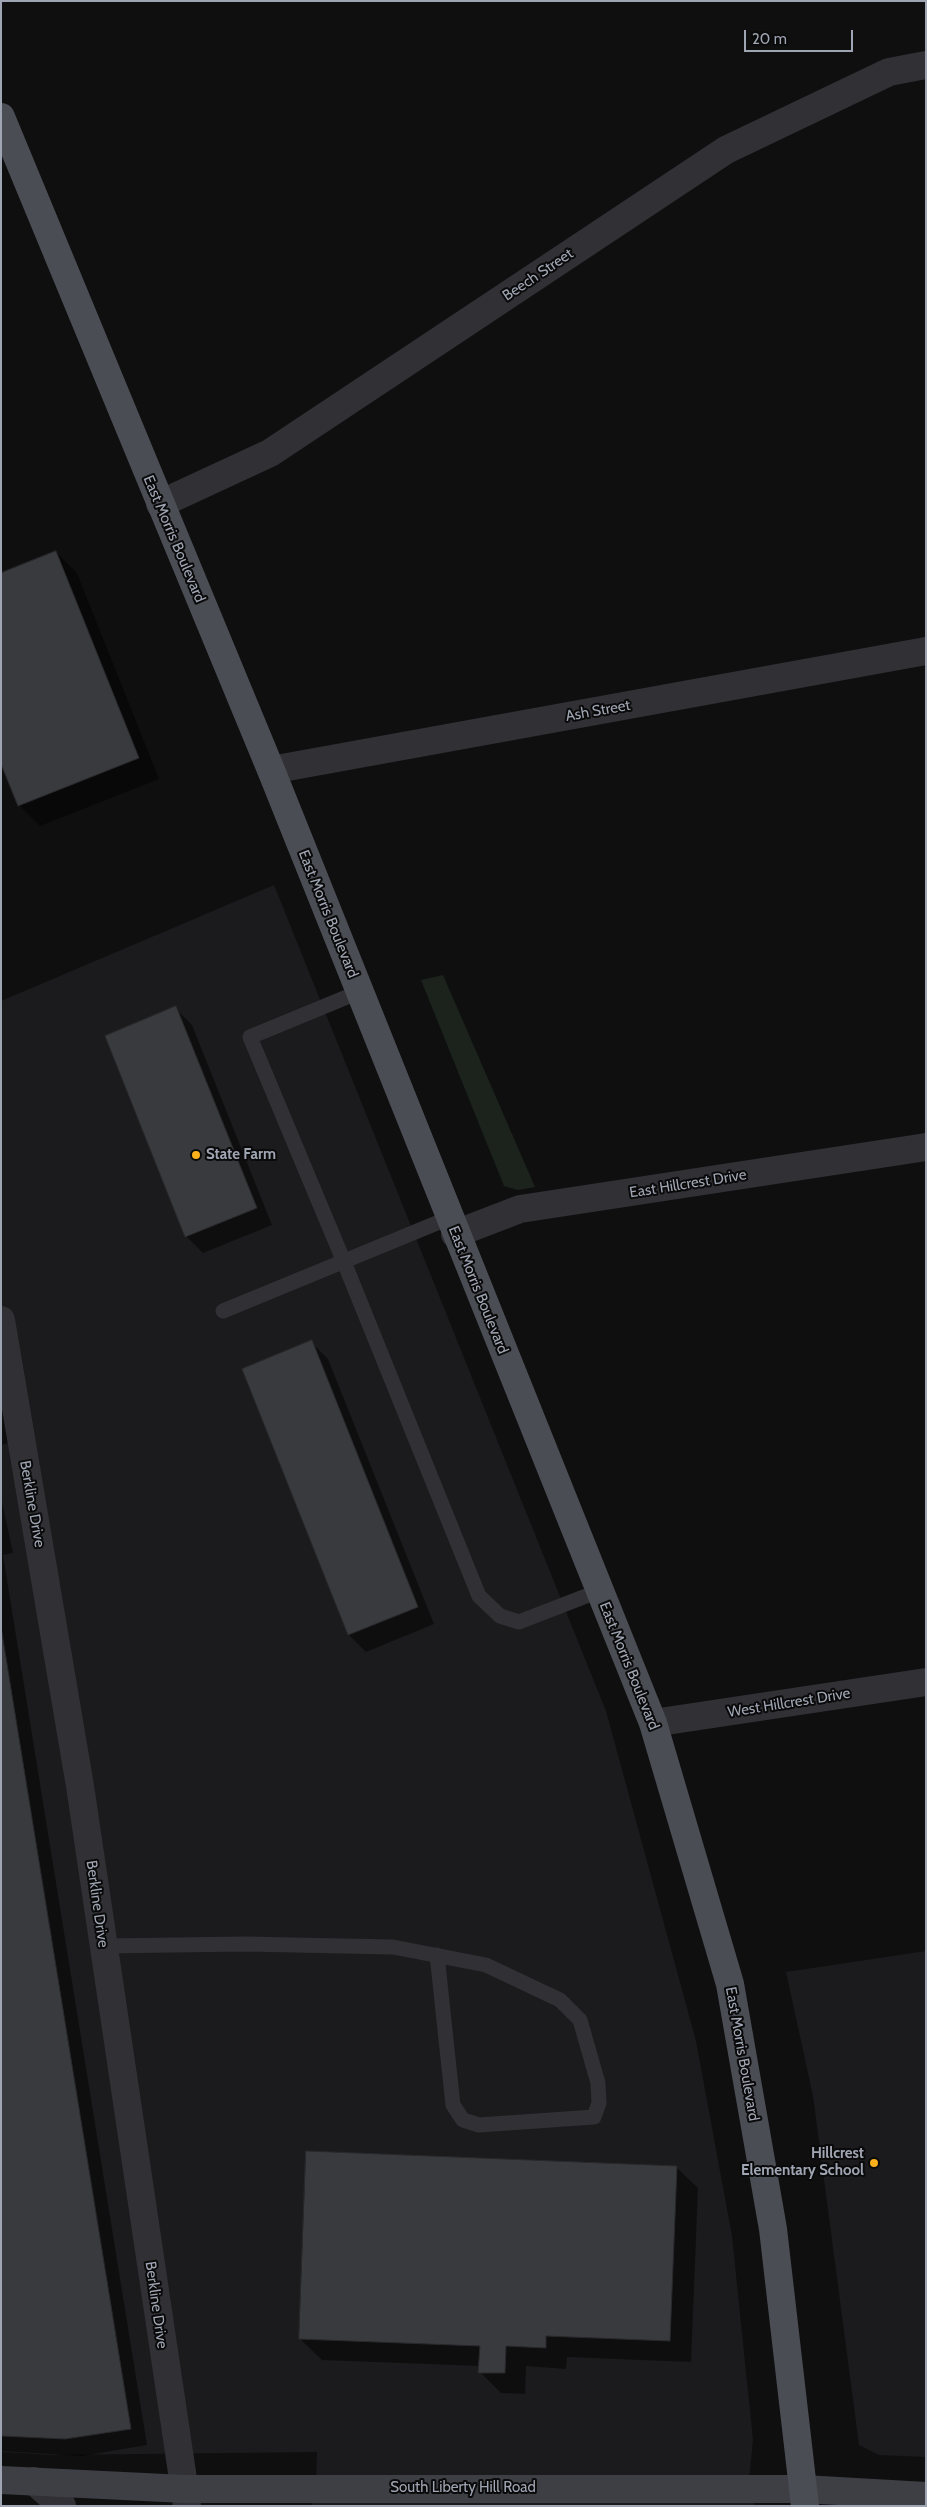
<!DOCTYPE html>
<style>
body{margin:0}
#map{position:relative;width:927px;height:2507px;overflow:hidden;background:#0f0f10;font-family:Cabin,sans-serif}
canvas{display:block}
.frame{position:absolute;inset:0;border:2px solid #9fa5b2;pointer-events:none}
.scale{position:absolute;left:744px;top:30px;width:109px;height:22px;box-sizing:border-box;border:2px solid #9fa5b2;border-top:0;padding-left:6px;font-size:15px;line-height:18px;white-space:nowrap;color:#9fa5b2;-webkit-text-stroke:4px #0a0a0b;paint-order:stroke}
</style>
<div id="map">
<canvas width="927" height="2507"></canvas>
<div class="frame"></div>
<div class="scale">20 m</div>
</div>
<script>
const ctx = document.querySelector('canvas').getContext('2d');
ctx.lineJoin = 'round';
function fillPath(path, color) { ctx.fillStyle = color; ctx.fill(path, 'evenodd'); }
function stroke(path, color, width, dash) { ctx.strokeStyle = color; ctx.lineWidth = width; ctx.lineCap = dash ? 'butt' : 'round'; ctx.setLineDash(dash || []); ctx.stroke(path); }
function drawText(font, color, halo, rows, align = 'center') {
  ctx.font = font + ' Cabin,sans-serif'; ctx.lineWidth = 4; ctx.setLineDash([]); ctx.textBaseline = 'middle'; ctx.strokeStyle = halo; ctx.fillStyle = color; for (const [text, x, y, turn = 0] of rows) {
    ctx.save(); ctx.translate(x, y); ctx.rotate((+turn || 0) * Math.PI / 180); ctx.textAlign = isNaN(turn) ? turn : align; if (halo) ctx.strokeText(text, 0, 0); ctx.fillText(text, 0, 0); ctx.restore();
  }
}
const built = new Path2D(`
 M274,885L606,1711L696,2041L732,2236L753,2440L748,2489L755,2506H312L316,2488L317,2452L53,2455L1,2452V1001Z
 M926,1951V2457L879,2455L859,2445L813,2096L786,1972Z`);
const green = new Path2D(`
 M443,975L535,1187L518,1190L504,1186L421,980Z`);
const shadow = new Path2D(`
 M56,552L77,573L159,779L40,826L19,805Z
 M175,1008L192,1025L272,1225L203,1253L186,1236Z
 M311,1342L328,1359L434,1624L366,1652L349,1635L243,1369Z
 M1,1407L12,1418L16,1441L1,1445Z
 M1,1497L13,1553L3,1555L147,2445L82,2456L1,2451Z
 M676,2167L698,2188L691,2362L567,2357L566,2369L526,2366L525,2394L501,2393L480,2372V2366L322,2360L300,2339Z`);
const building = new Path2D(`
 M56,551L139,758L18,806L1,764V573Z
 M176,1006L257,1208L185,1237L105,1036Z
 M312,1340L418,1607L348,1635L242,1369Z
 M1,1627L131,2429L65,2439L1,2436Z
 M306,2151L677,2166L670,2341L546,2336V2348L506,2346L505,2373H478L480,2346L299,2339Z`);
const lane = new Path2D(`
 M359,992L250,1037L344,1262L479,1596L500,1616L519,1622L599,1591
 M223,1311L449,1218
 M103,1946L245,1944L393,1947L486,1965L560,2000L580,2020L598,2083L599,2103L594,2117L479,2125L463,2120L453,2105L437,1955`);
const street = new Path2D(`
 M160,504L270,453L726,150L889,72L926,65
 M271,770L926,651
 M455,1234L520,1209L926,1147
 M1,1320L80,1786L187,2506
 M653,1723L926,1682
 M34,2481L62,2506`);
const secondary = new Path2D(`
 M1,2480L185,2489H803L926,2496`);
const primary = new Path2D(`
 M1,117L271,770L653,1723L730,1984L773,2229L805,2506`);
const markers = [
 [196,1155,5,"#fcb01b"],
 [874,2163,5,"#fcb01b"]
];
const streetNames = [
 ["Beech Street",538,275,-34],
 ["East Morris Boulevard",174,539,67],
 ["Ash Street",598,711,-10],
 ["East Morris Boulevard",328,914,68],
 ["East Hillcrest Drive",688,1184,-9],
 ["East Morris Boulevard",478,1290,68],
 ["Berkline Drive",32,1504,80],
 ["East Morris Boulevard",629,1666,68],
 ["West Hillcrest Drive",789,1703,-9],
 ["Berkline Drive",97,1904,82],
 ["East Morris Boulevard",742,2054,80],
 ["Berkline Drive",156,2305,82],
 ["South Liberty Hill Road",463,2488]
];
const poiNames = [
 ["State Farm",206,1155],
 ["Hillcrest",864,2154,"right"],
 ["Elementary School",864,2171,"right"]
];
fillPath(built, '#1b1b1d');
fillPath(green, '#1b231c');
fillPath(shadow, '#0007');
fillPath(building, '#383a3e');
stroke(building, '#29292c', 1);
stroke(lane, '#303035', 15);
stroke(street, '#303035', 28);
stroke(secondary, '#3d3f45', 28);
stroke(primary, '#4b4d54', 28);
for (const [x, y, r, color] of markers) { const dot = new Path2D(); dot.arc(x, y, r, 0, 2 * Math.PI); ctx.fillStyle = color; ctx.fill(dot); stroke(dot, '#0a0a0b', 2); }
drawText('15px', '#9fa5b2', '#0a0a0b', streetNames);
drawText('bold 15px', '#9fa5b2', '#0a0a0b', poiNames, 'left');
</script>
